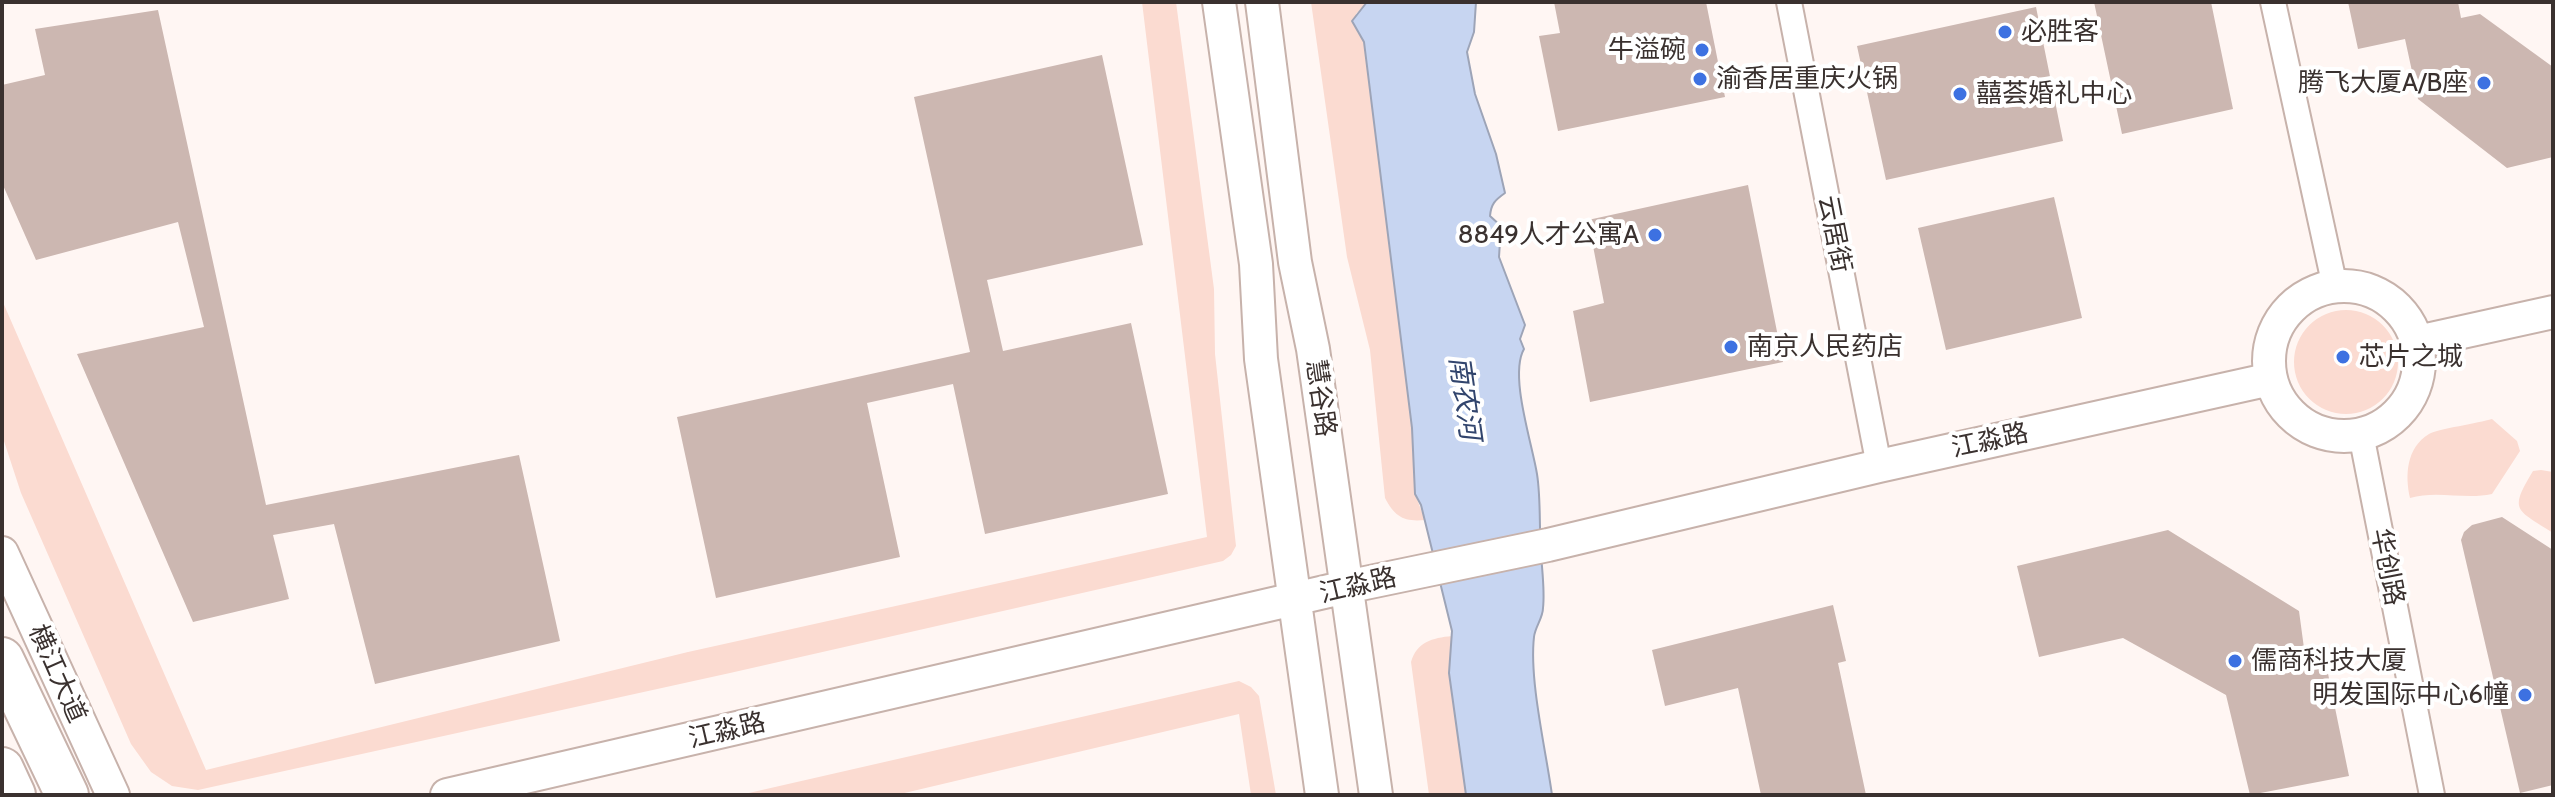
<!DOCTYPE html>
<meta charset="utf-8">
<style>
body{margin:0}
#map{position:relative;width:2555px;height:797px;overflow:hidden;background:#fff6f3;font-family:Cabin,sans-serif}
canvas{display:block}
.frame{position:absolute;inset:0;border:4px solid #3a312f;pointer-events:none}
</style>
<div id="map">
<canvas width="2555" height="797"></canvas>
<div class="frame"></div>
</div>
<script>
const ctx = document.querySelector('canvas').getContext('2d');
ctx.lineJoin = 'round';
function fillPath(path, color) { ctx.fillStyle = color; ctx.fill(path, 'evenodd'); }
function stroke(path, color, width, dash) { ctx.strokeStyle = color; ctx.lineWidth = width; ctx.lineCap = dash ? 'butt' : 'round'; ctx.setLineDash(dash || []); ctx.stroke(path); }
function drawText(font, color, halo, rows, align = 'center') {
  ctx.font = font + ' Cabin,"Noto Sans SC",sans-serif'; ctx.lineWidth = 8; ctx.setLineDash([]); ctx.textBaseline = 'middle'; ctx.strokeStyle = halo; ctx.fillStyle = color; for (const [text, x, y, turn = 0] of rows) {
    ctx.save(); ctx.translate(x, y); ctx.rotate((+turn || 0) * Math.PI / 180); ctx.textAlign = isNaN(turn) ? turn : align; if (halo) ctx.strokeText(text, 0, 0); ctx.fillText(text, 0, 0); ctx.restore();
  }
}
const green = new Path2D(`
 M1142,2H1176L1214,289L1215,354L1236,546L1231,555L1223,561L730,673L198,790L172,786L151,772L131,744L21,493L2,435V300L206,770L688,652L1207,537Z
 M1311,2H1367L1356,14L1357,31L1364,42L1412,429L1415,494L1425,520C1404,522 1395,517 1385,498L1370,350L1347,257Z
 M2294 362a52 52 0 1 1 104 0a52 52 0 1 1-104 0Z
 M2492,419L2517,441L2520,451L2492,494C2465,500 2437,490 2410,498C2405,476 2406,448 2429,434C2438,429 2479,423 2492,419Z
 M2541,470L2553,472V533C2517,509 2508,512 2533,471Z
 M1452,636L1449,673L1466,795H1429L1411,662C1417,642 1432,638 1452,636Z
 M1239,681L1251,687L1259,696L1276,795H1251L1239,714L896,795H740Z`);
const water = new Path2D(`
 M1367,2H1476L1474,32L1467,52L1475,94L1496,154L1505,193C1495,200 1491,204 1490,216L1501,226L1499,257L1525,325L1520,339L1524,349C1509,375 1532,443 1537,474C1541,499 1539,527 1541,553C1542,571 1545,591 1543,608C1543,618 1535,627 1534,637C1529,680 1546,751 1552,795H1466L1449,673L1452,631L1421,505L1415,494L1412,428L1364,42L1352,21Z`);
const building = new Path2D(`
 M1554,2H1706L1725,97L1558,131L1539,36L1560,33Z
 M2094,2H2211L2233,109L2122,134Z
 M2348,2H2458L2461,18L2480,14L2553,67V157L2507,168L2418,99L2405,39L2358,49Z
 M2036,7L2063,141L1886,180L1857,46Z
 M158,10L266,505L519,455L560,641L375,684L334,524L273,535L289,599L193,622L77,354L204,327L178,222L36,260L2,183V85L45,75L35,29Z
 M1102,55L1143,245L987,280L1003,351L1131,323L1168,494L985,534L953,384L867,403L900,557L716,598L677,417L970,352L914,97Z
 M1748,185L1783,362L1590,402L1573,311L1604,303L1588,220Z
 M2054,197L2082,318L1946,350L1918,228Z
 M2502,517L2553,550V785L2520,793L2461,540L2464,532L2472,525Z
 M2168,530L2299,611L2306,663L2325,659L2349,776L2250,795L2226,695L2123,638L2039,657L2017,566Z
 M1833,605L1846,661L1838,663L1866,795H1761L1738,688L1665,706L1652,650Z`);
const street = new Path2D(`
 M1789,2L1879,466
 M2273,2L2335,287
 M2361,434L2432,795`);
const secondary = new Path2D(`
 M1219,2L1256,264L1261,359L1322,795
 M1262,2L1295,262L1313,349L1376,795
 M2269 361a75 75 0 1 1 150 0a75 75 0 1 1-150 0Z
 M2417,342L2553,312
 M2,553L113,795
 M447,795L1346,587L1548,545L1879,466L2271,379`);
const highway = new Path2D(`
 M2,659L67,795
 M2,769L14,795`);
const markers = [
 [2005,32,8,"#3d71e1"],
 [1702,50,8,"#3d71e1"],
 [1700,79,8,"#3d71e1"],
 [2484,83,8,"#3d71e1"],
 [1960,94,8,"#3d71e1"],
 [1655,235,8,"#3d71e1"],
 [1731,347,8,"#3d71e1"],
 [2343,357,8,"#3d71e1"],
 [2235,661,8,"#3d71e1"],
 [2525,695,8,"#3d71e1"]
];
const poiNames = [
 ["必胜客",2021,32],
 ["牛溢碗",1686,50,"right"],
 ["渝香居重庆火锅",1716,79],
 ["腾飞大厦A/B座",2468,83,"right"],
 ["囍荟婚礼中心",1976,94],
 ["8849人才公寓A",1639,235,"right"],
 ["南京人民药店",1747,347],
 ["芯片之城",2359,357],
 ["儒商科技大厦",2251,661],
 ["明发国际中心6幢",2509,695,"right"]
];
const streetNames = [
 ["云居街",1834,234,79],
 ["慧谷路",1320,398,82],
 ["江淼路",1990,441,-12],
 ["华创路",2387,567,79],
 ["江淼路",1358,586,-13],
 ["横江大道",57,674,66],
 ["江淼路",727,731,-13]
];
const waterNames = [
 ["南农河",1464,398,82]
];
fillPath(green, '#fbdbd1');
fillPath(water, '#c7d5f1');
stroke(water, '#9da4b7', 2);
fillPath(building, '#ccb7b1');
stroke(street, '#c7b2ab', 28);
stroke(secondary, '#c7b2ab', 36);
stroke(highway, '#c7b2ab', 46);
stroke(street, '#fff', 24);
stroke(secondary, '#fff', 32);
stroke(highway, '#fff', 42);
for (const [x, y, r, color] of markers) { const dot = new Path2D(); dot.arc(x, y, r, 0, 2 * Math.PI); ctx.fillStyle = color; ctx.fill(dot); stroke(dot, '#fff', 3); }
drawText('26px', '#3a312f', '#fff', poiNames, 'left');
drawText('26px', '#3a312f', '#fff', streetNames);
drawText('italic 28px', '#32456d', '#fff', waterNames);
</script>
